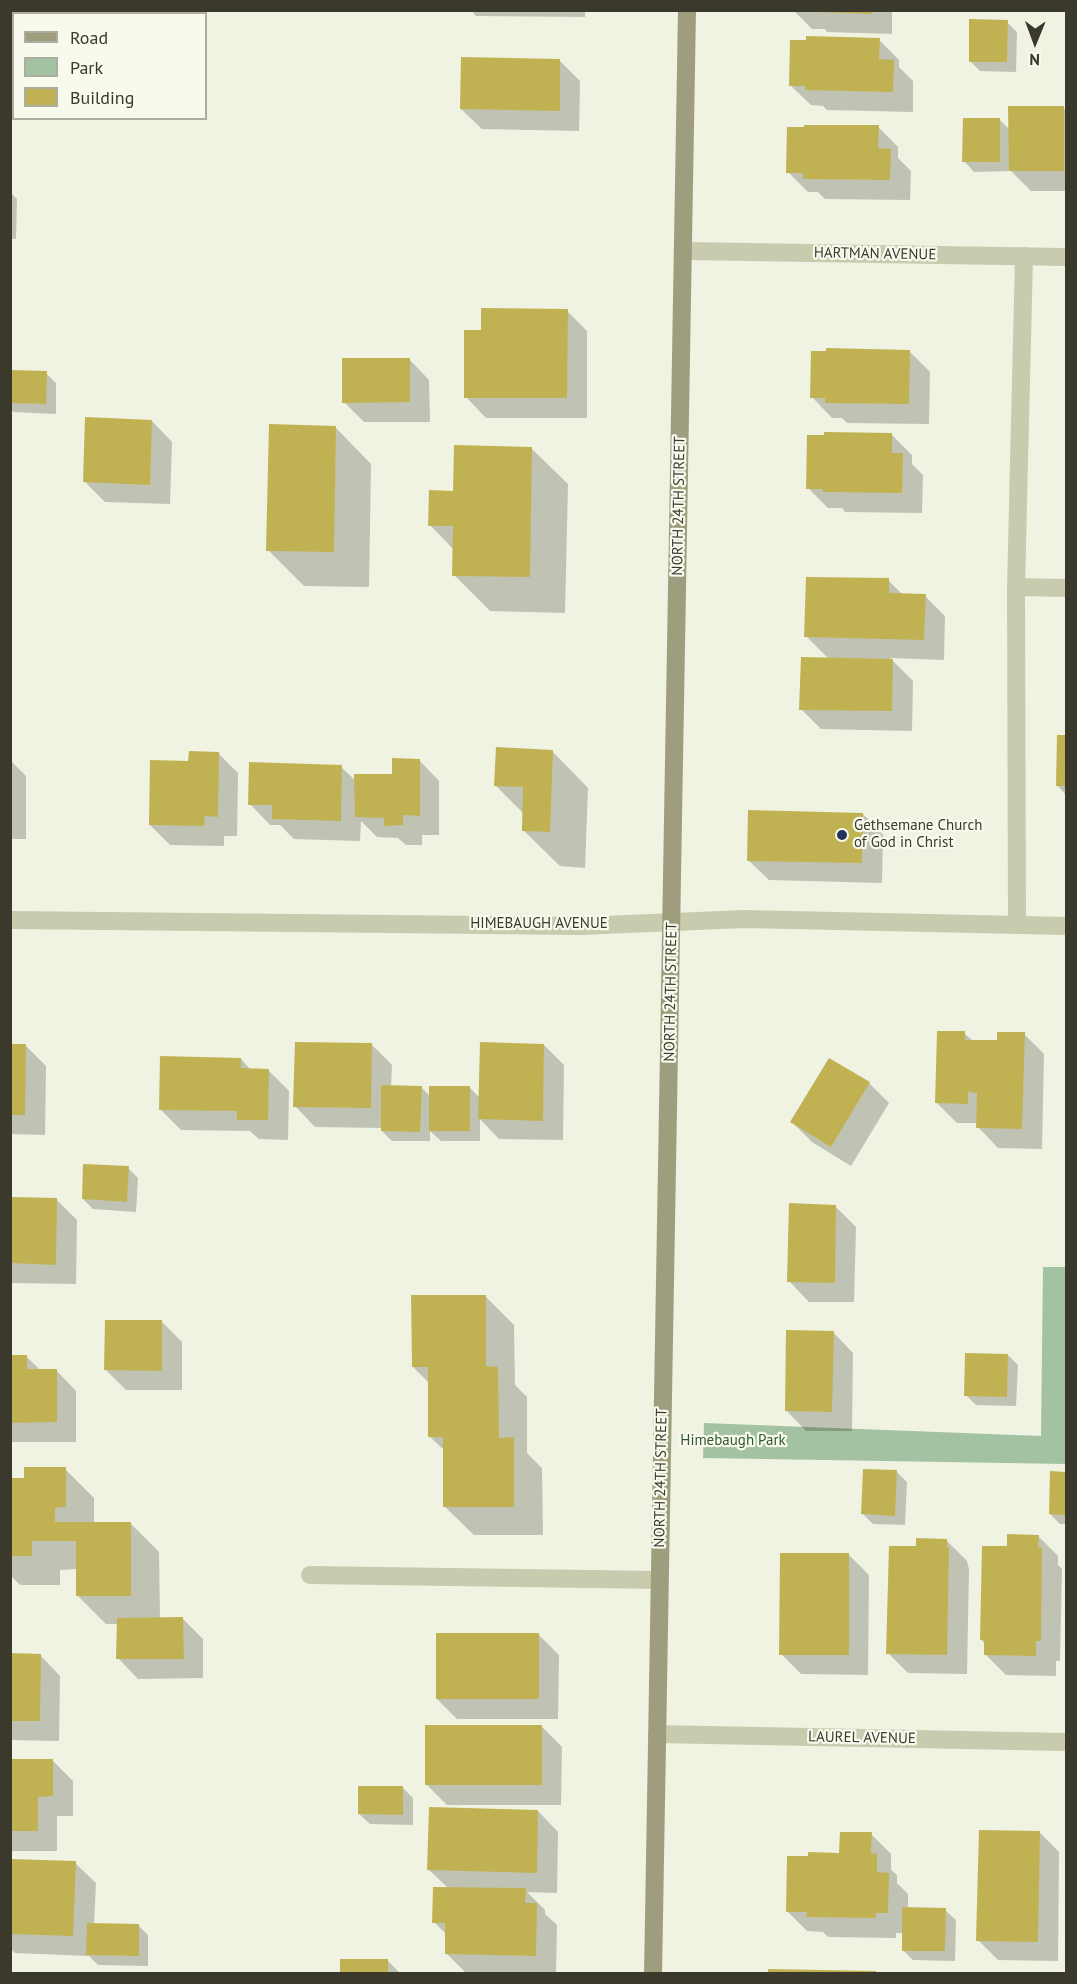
<!DOCTYPE html>
<style>
body{margin:0}
#map{position:relative;width:1077px;height:1984px;overflow:hidden;background:#f0f3e2;font-family:"PT Sans",sans-serif}
canvas{display:block}
.frame{position:absolute;inset:0;border:12px solid #3a392c;pointer-events:none}
.legend{position:absolute;left:12px;top:12px;width:195px;height:108px;box-sizing:border-box;background:#f8faee;border:2px solid #acada0;margin:0;padding:8px 10px;list-style:none;font-size:18px;color:#3a392c}
.legend li{display:flex;align-items:center;gap:12px;height:30px}
.legend b{width:30px;border:2px solid #acada0}
.north{position:absolute;left:1005px;top:12px;width:60px;height:60px;-webkit-text-stroke:4px #f8faee;paint-order:stroke;rotate:181deg;font-size:16px;font-weight:700;line-height:24px;text-align:center;color:#3a392c}
.north::after{content:'';display:block;margin:auto;width:21px;height:27px;background:#3a392c;clip-path:polygon(50% 0,100% 100%,50% 72%,0 100%)}
</style>
<div id="map">
<canvas width="1077" height="1984"></canvas>
<div class="frame"></div>
<ul class="legend">
<li><b style="height:8px;background:#9e9e7f"></b>Road</li>
<li><b style="height:16px;background:#a3c2a2"></b>Park</li>
<li><b style="height:16px;background:#c0b252"></b>Building</li>
</ul>
<div class="north">N</div>
</div>
<script>
const ctx = document.querySelector('canvas').getContext('2d');
ctx.lineJoin = 'round';
function fillPath(path, color) { ctx.fillStyle = color; ctx.fill(path, 'evenodd'); }
function stroke(path, color, width, dash) { ctx.strokeStyle = color; ctx.lineWidth = width; ctx.lineCap = dash ? 'butt' : 'round'; ctx.setLineDash(dash || []); ctx.stroke(path); }
function drawText(font, color, halo, rows, align = 'center') {
  ctx.font = font + ' "PT Sans",sans-serif'; ctx.lineWidth = 4.5; ctx.setLineDash([]); ctx.textBaseline = 'middle'; ctx.strokeStyle = halo; ctx.fillStyle = color; for (const [text, x, y, turn = 0] of rows) {
    ctx.save(); ctx.translate(x, y); ctx.rotate((+turn || 0) * Math.PI / 180); ctx.textAlign = isNaN(turn) ? turn : align; if (halo) ctx.strokeText(text, 0, 0); ctx.fillText(text, 0, 0); ctx.restore();
  }
}
const green = new Path2D(`
 M1043,1267H1066V1464L703,1458L704,1423L1041,1436Z`);
const shadow = new Path2D(`
 M15,10H71V14H15Z
 M471,10H585V17L476,16Z
 M793,10H892V34L827,32L825,29H812Z
 M1007,22L1017,32L1016,72L980,71L970,61Z
 M879,40L899,60V67L913,81V112L827,110L823,106L811,105L790,85Z
 M560,61L580,81L579,131L482,129L461,109Z
 M1063,107L1066,111V191H1031L1011,171L974,172L964,161L1000,120L1010,130Z
 M878,127L898,147V158L911,171L910,200L825,199L818,192H808L788,172Z
 M10,192L17,199L16,239H10Z
 M567,311L587,331V418H486L466,397L483,332Z
 M909,351L930,372L929,424L847,423L842,418H832L812,397Z
 M409,359L429,380L430,422H364L344,402Z
 M10,372L46,373L56,383V414L14,412L10,409Z
 M152,421L172,442L170,504L105,502L84,481Z
 M335,427L371,464L369,587L304,586L268,550Z
 M892,435L912,455V464L923,475L922,513L845,512L842,508H828L808,488Z
 M531,448L568,484L565,613L490,611L454,575V550L430,525L455,492Z
 M888,580L903,595L925,596L945,616L944,660L890,658L913,681L912,731L821,729L801,709L829,659L806,636Z
 M1059,737H1066V795L1057,785Z
 M552,751L588,788L585,868L560,866L523,830L524,814L495,785Z
 M218,753L238,773L237,836H224V846L170,845L150,825L190,762Z
 M10,760L26,776V839H10Z
 M419,760L439,781V835H422V845H406L398,838L377,837L361,821L360,841L294,839L280,825H270L250,804L341,767L356,781L394,775Z
 M863,814L883,835L882,883L769,880L748,860Z
 M964,1033L973,1041L998,1042L1024,1034L1044,1054L1042,1149L998,1148L978,1127V1123H957L937,1103Z
 M371,1044L392,1065L391,1087H421L431,1097L470,1088L480,1098L544,1045L564,1065L563,1140L499,1139L480,1119V1141H441L430,1131V1141H392L382,1131V1128L315,1127L295,1106Z
 M10,1046H26L46,1066L45,1135L10,1134Z
 M241,1059L251,1070H268L289,1091L288,1140L259,1139L250,1131L181,1130L160,1109Z
 M869,1083L889,1103L851,1166L812,1142L792,1122Z
 M128,1168L138,1178L136,1212L93,1209L83,1199Z
 M10,1199L57,1200L77,1220L76,1284L10,1283Z
 M835,1206L856,1227L854,1302H809L789,1281Z
 M485,1296L514,1325L515,1385L527,1397V1453L542,1468L543,1535H474L444,1506L445,1451L430,1437L429,1383L413,1367Z
 M162,1322L182,1342V1390H126L106,1370Z
 M833,1332L853,1353L852,1431H806L786,1410Z
 M1008,1355L1018,1365L1016,1406L976,1405L966,1395Z
 M10,1357H27L40,1370H56L76,1391V1442H10Z
 M65,1469L94,1498V1523H130L159,1552L160,1619H183L203,1639V1678L138,1679L118,1658V1624H106L77,1595V1569L60,1570V1585H20L10,1575V1480H25Z
 M897,1472L907,1482L905,1525L873,1524L863,1514Z
 M1051,1473H1066V1524H1060L1050,1514Z
 M1038,1536L1058,1556V1565L1062,1569L1060,1661H1056V1676L1006,1675L986,1655V1644L981,1640L1008,1548Z
 M947,1541L967,1561L969,1569L967,1674L908,1673L888,1653L917,1548Z
 M849,1555L869,1575L868,1675L801,1674L781,1654Z
 M539,1635L559,1655L558,1719H457L437,1699Z
 M10,1655H40L60,1676L59,1741L10,1740Z
 M542,1727L562,1747L561,1805H447L427,1785Z
 M10,1761H53L73,1781V1816H57V1851H10Z
 M403,1788L413,1798V1825L370,1824L359,1814Z
 M538,1811L558,1832L557,1893L527,1892L545,1910V1914L557,1925L556,1974H467L446,1953L447,1935L434,1922L448,1888L428,1869Z
 M1039,1832L1059,1852L1058,1961L998,1960L978,1940Z
 M871,1834L891,1854V1870L897,1875V1883L908,1894V1908L945,1910L956,1920L955,1961L913,1960L903,1950V1933H896V1938L828,1937L823,1932L807,1931L787,1911L841,1854Z
 M10,1860L75,1863L96,1883L94,1924L138,1925L148,1935V1966L98,1965L89,1956L15,1953L10,1948Z
 M388,1961L398,1971V1974H341Z`);
const building = new Path2D(`
 M14,10H61V14H14Z
 M819,10H872V14L819,12Z
 M969,19L1008,20L1007,62H969Z
 M806,36L880,38L879,59L894,60L893,92L805,90V86H789L790,40H806Z
 M461,57L560,59V111L460,109Z
 M1008,106H1064V171H1009Z
 M963,118H1000V162H962Z
 M804,125H879L878,148L891,149L890,180L803,179V173H786L787,127H804Z
 M481,308L568,309L567,398H464V330H481Z
 M826,348L910,350L909,404L825,403V398H810L811,351H826Z
 M342,358H410V402L342,403Z
 M10,370L47,371L46,404L10,403Z
 M85,417L152,420L150,485L83,482Z
 M269,424L336,426L334,552L266,551Z
 M824,432L892,433V453H903L902,493L823,492V489H806L807,435H824Z
 M454,445L532,447L530,577L452,576L453,526H428L429,490L453,491Z
 M806,577L889,578V593L926,594L924,640L804,637Z
 M801,657L893,659L892,711L799,710Z
 M1057,735H1066V786H1056Z
 M496,747L553,750L550,832L522,831L523,787L494,786Z
 M189,751L219,752L218,817L205,816L204,826L149,825L150,760L188,761Z
 M392,758L420,759V816L403,815V825L384,826V818L355,817L354,774H392Z
 M249,762L342,765L341,821L272,819V805H248Z
 M748,810L863,813L862,863L747,861Z
 M937,1031H965V1040H997V1032H1025L1022,1129L976,1128L977,1093L968,1092V1104L935,1103Z
 M295,1042L372,1043L371,1108L293,1107Z
 M480,1042L544,1044L543,1121L478,1119Z
 M10,1044H26L25,1115H10Z
 M160,1056L241,1058V1068L269,1069L268,1120H237V1111L159,1110Z
 M829,1058L870,1082L831,1147L790,1122Z
 M381,1085L422,1086L420,1132L381,1131Z
 M429,1086H470V1131H429Z
 M83,1164L129,1166L127,1202L82,1199Z
 M10,1197L57,1198L56,1265L10,1263Z
 M789,1203L836,1205L835,1283L787,1282Z
 M411,1295H486V1366L498,1367L499,1438L514,1437V1507H443V1437H428V1367H412Z
 M105,1320H162V1371L104,1370Z
 M786,1330L834,1331L832,1412L785,1411Z
 M965,1353L1008,1354L1007,1397L964,1396Z
 M10,1355H27V1369H57V1422L10,1423Z
 M24,1467H66V1507L55,1508V1522H131V1596H76V1541H32V1556H10V1478H24Z
 M863,1469L897,1470L895,1516L861,1514Z
 M1050,1471L1066,1472V1515L1049,1514Z
 M1007,1534L1039,1535L1038,1547L1042,1548L1041,1641H1036V1656L984,1655V1640H980L982,1546H1007Z
 M916,1538L947,1539V1547H949L947,1655L886,1654L889,1546H916Z
 M780,1553H849V1655H779Z
 M183,1617L184,1659H116L117,1618Z
 M436,1633H539V1699H436Z
 M10,1653L41,1654L40,1721H10Z
 M425,1725H542V1785H425Z
 M10,1759H53V1796L38,1797V1831H10Z
 M358,1786H403V1815L358,1814Z
 M429,1807L538,1810L537,1873L427,1870Z
 M979,1830L1040,1831L1038,1942L976,1941Z
 M840,1832H872L871,1853L877,1854V1872L889,1873L888,1913H876V1918L806,1917L807,1912H786L787,1856H808V1852L839,1853Z
 M10,1859L76,1861L73,1936L10,1934Z
 M433,1887L526,1888L525,1903H537L536,1956L445,1954V1923H432Z
 M902,1907L946,1908L945,1951H902Z
 M87,1923L139,1924V1956L86,1955Z
 M340,1959H388V1974H340Z
 M768,1969L876,1971V1974H768Z`);
const lane = new Path2D(`
 M1016,587L1066,588
 M1017,925L1016,587L1024,256
 M310,1575L659,1580`);
const street = new Path2D(`
 M684,251L1066,257
 M10,920L581,926L744,919L1066,926
 M657,1734L1066,1742`);
const secondary = new Path2D(`
 M653,1974L687,10`);
const markers = [
 [842,835,6,"#23345a"]
];
const streetNames = [
 ["HARTMAN AVENUE",875,254,1],
 ["NORTH 24TH STREET",679,506,-89],
 ["HIMEBAUGH AVENUE",539,924],
 ["NORTH 24TH STREET",671,992,-89],
 ["NORTH 24TH STREET",661,1478,-89],
 ["LAUREL AVENUE",862,1738,1]
];
const poiNames = [
 ["Gethsemane Church",854,826],
 ["of God in Christ",854,843]
];
const parkNames = [
 ["Himebaugh Park",733,1441]
];
fillPath(green, '#a3c2a2');
fillPath(shadow, '#0003');
fillPath(building, '#c0b252');
stroke(lane, '#c8cbad', 18);
stroke(street, '#c8cbad', 18);
stroke(secondary, '#9e9e7f', 18);
for (const [x, y, r, color] of markers) { const dot = new Path2D(); dot.arc(x, y, r, 0, 2 * Math.PI); ctx.fillStyle = color; ctx.fill(dot); stroke(dot, '#f8faee', 2); }
drawText('15px', '#3a392c', '#f8faee', streetNames);
drawText('15px', '#3a392c', '#f8faee', poiNames, 'left');
drawText('15px', '#315730', '#f8faee', parkNames);
</script>
